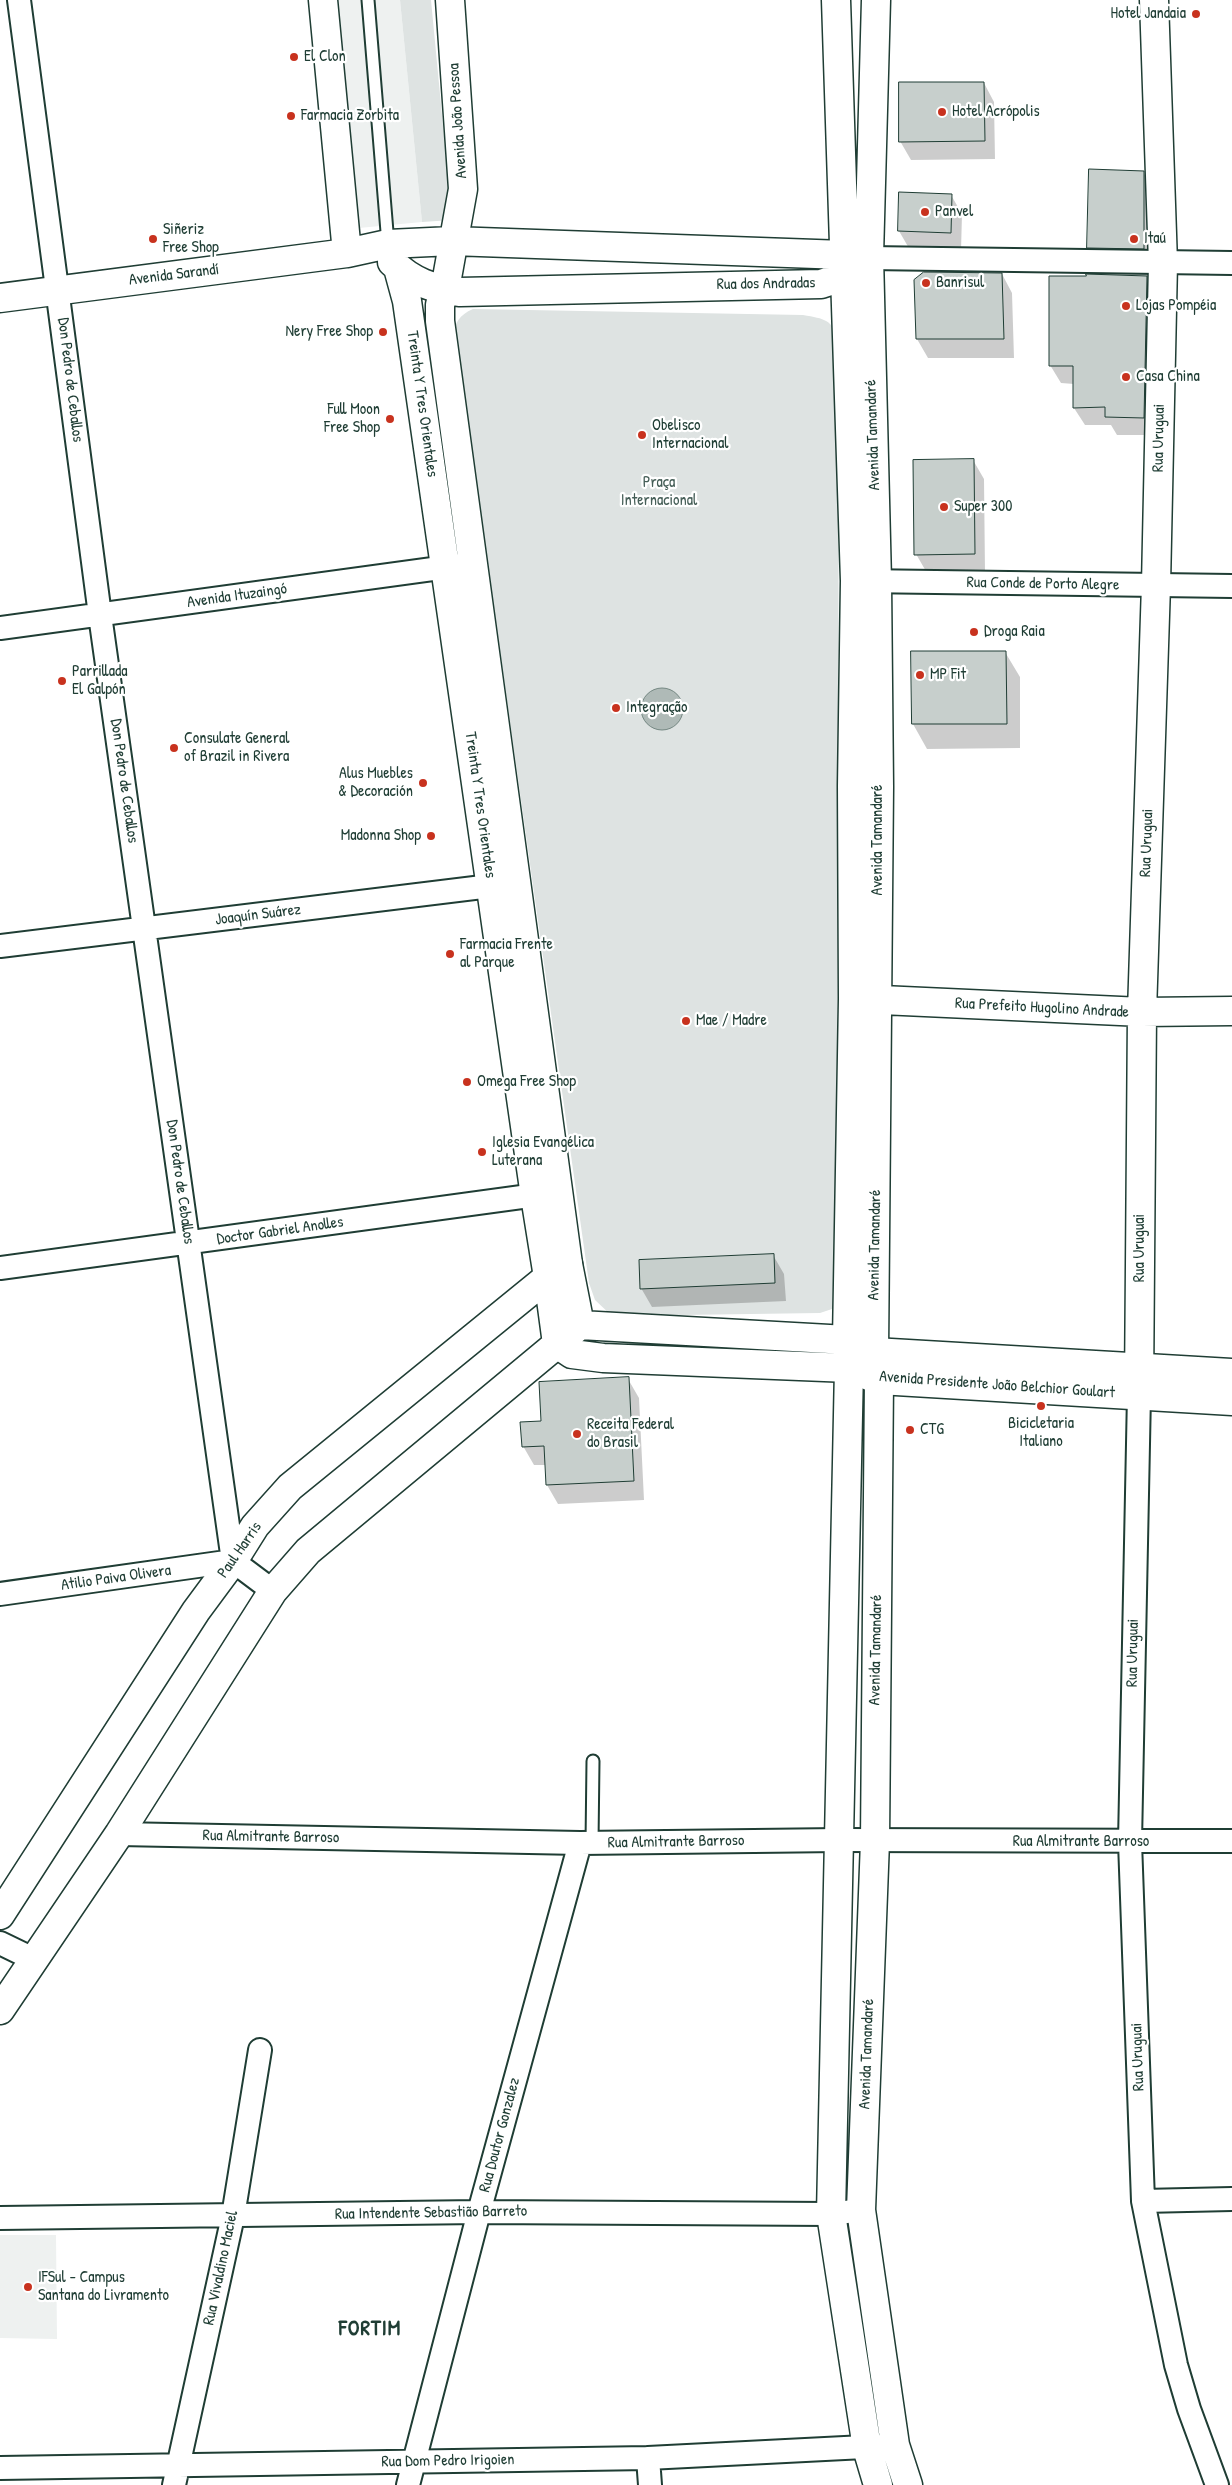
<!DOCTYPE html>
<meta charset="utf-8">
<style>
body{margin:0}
canvas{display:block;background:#fff}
</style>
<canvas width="1232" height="2485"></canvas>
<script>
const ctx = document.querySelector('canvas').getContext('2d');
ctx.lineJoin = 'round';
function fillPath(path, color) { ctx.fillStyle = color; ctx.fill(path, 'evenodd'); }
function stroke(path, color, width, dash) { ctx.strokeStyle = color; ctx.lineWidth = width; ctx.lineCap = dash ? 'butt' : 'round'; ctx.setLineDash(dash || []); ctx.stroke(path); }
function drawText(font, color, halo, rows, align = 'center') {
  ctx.font = font + ' "Patrick Hand",sans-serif'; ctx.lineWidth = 4.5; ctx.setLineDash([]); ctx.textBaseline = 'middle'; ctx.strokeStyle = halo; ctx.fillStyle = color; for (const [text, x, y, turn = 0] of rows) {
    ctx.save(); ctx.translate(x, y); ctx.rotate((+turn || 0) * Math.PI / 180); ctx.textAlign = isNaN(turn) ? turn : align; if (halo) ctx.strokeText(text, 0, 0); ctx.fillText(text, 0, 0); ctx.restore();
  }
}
const built = new Path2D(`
 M336,0H400L422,222L359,228Z
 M0,2235H56L57,2339L0,2338Z`);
const green = new Path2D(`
 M400,0H431L452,220L422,222Z
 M473,309L803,315C825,319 832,319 839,341L837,1297L832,1309L820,1313L612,1316L595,1300L589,1283L492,594L452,337C455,323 459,315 473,309Z`);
const water = new Path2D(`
 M641 709a21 21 0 1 1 42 0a21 21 0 1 1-42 0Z`);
const shadow = new Path2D(`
 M984,83L994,102L995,159L911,160L900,141Z
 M1143,172L1173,223L1154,435H1117L1111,425H1085L1074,408V384L1061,383L1050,365L1104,276L1088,248Z
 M951,195L962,214L961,251L910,250L899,231Z
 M1002,274L1012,293L1014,358H928L917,339L916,281Z
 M973,460L984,479L985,572L927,573L916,554Z
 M1005,652L1020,677V748L927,749L913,724Z
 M773,1255L784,1274L786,1301L652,1307L641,1288Z
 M628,1379L639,1398L644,1500L558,1504L547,1485L546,1465H534L523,1446L543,1423Z`);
const building = new Path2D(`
 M899,82H984L985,141L899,142Z
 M1089,169L1144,171V249L1087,248Z
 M899,192L952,194L951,233L898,231Z
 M924,272L1002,273L1004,339H916L914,280Z
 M1086,274L1147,276L1144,418L1105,417V407L1073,408V366H1049V276H1086Z
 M974,459L975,554L914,555L913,460Z
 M911,651H1006L1007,724H912Z
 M774,1254L775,1283L640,1289L639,1260Z
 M629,1377L634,1481L546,1485L544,1446L522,1447L520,1422L541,1421L539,1382Z`);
const lane = new Path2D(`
 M368,0L388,244
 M592,1843L593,1761`);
const street = new Path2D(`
 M19,0L100,615L233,1561
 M869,258L1232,263
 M861,581L1232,586
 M0,628L462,565
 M0,946L507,884
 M0,1268L551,1193
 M1139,1394L1130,1842L1143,2201L1176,2365L1189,2409L1217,2485
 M233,1561L273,1591
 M0,1594L233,1561
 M119,1834L580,1843L840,1840L1232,1841
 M0,1943L33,1959
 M1143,2201L1232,2199
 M0,2218L479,2212L831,2214L861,2210
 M648,2458L650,2485
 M0,2468L648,2458L884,2446
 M174,2485L233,2216L260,2050
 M408,2485L479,2212L580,1843`);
const secondary = new Path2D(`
 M323,0L347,253
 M450,0L463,189L447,278L440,305V321L568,1264
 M836,0L855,581L852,786L853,999L847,1340L849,1368L831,2214L867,2448L878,2485
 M876,0L869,256L877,581L879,787L874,1352L879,1380L875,1841L861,2210L895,2445L908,2485
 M392,262C412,282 433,289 460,292L821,284L845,276L858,266
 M398,268L407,301L535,1196L548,1277
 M0,298L347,253L388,244L452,241L844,255
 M860,999L1142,1012L1232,1011
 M1139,1390L1142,1012L1156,585L1163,263L1154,0`);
const highway = new Path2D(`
 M548,1277L557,1344
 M580,1325L847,1340L874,1352L1232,1373
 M557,1344L572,1354L603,1358L849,1368L879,1380L1232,1401
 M0,1915L196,1611L233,1561L255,1526L290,1487L548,1277L568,1264L580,1325
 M0,2010L119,1834L273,1591L308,1551L580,1325`);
const markers = [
 [1196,14,5,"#c8321e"],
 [294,57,5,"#c8321e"],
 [942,112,5,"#c8321e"],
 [291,116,5,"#c8321e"],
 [925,212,5,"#c8321e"],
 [153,239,5,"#c8321e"],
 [1134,239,5,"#c8321e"],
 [926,283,5,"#c8321e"],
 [1126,306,5,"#c8321e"],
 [383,332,5,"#c8321e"],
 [1126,377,5,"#c8321e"],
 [390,419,5,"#c8321e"],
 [642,435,5,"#c8321e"],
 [944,507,5,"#c8321e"],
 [974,632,5,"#c8321e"],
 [920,675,5,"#c8321e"],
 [62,681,5,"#c8321e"],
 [616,708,5,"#c8321e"],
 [174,748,5,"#c8321e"],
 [423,783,5,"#c8321e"],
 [431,836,5,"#c8321e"],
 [450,954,5,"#c8321e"],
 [686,1021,5,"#c8321e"],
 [467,1082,5,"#c8321e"],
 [482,1152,5,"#c8321e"],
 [1041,1406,5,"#c8321e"],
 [910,1430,5,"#c8321e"],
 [577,1434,5,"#c8321e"],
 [28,2287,5,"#c8321e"]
];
const poiNames = [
 ["Hotel Jandaia",1186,14,"right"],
 ["El Clon",304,57],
 ["Hotel Acrópolis",952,112],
 ["Farmacia Zorbita",301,116],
 ["Panvel",935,212],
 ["Siñeriz",163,230],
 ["Free Shop",163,248],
 ["Itaú",1144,239],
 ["Banrisul",936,283],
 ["Lojas Pompéia",1136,306],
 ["Nery Free Shop",373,332,"right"],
 ["Casa China",1136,377],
 ["Full Moon",380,410,"right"],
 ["Free Shop",380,428,"right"],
 ["Obelisco",652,426],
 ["Internacional",652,444],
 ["Super 300",954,507],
 ["Droga Raia",984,632],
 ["Parrillada",72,672],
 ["El Galpón",72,690],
 ["MP Fit",930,675],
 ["Integração",626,708],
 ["Consulate General",184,739],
 ["of Brazil in Rivera",184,757],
 ["Alus Muebles",413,774,"right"],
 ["& Decoración",413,792,"right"],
 ["Madonna Shop",421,836,"right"],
 ["Farmacia Frente",460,945],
 ["al Parque",460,963],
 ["Mae / Madre",696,1021],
 ["Omega Free Shop",477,1082],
 ["Iglesia Evangélica",492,1143],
 ["Luterana",492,1161],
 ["Bicicletaria",1041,1424,"center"],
 ["Italiano",1041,1442,"center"],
 ["Receita Federal",587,1425],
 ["do Brasil",587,1443],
 ["CTG",920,1430],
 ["IFSul - Campus",38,2278],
 ["Santana do Livramento",38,2296]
];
const streetNames = [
 ["Avenida João Pessoa",458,121,-94],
 ["Avenida Sarandí",174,275,-7],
 ["Rua dos Andradas",766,284,-1],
 ["Don Pedro de Ceballos",70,380,83],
 ["Treinta Y Tres Orientales",422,404,82],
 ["Avenida Tamandaré",873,435,-92],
 ["Rua Uruguai",1159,438,-89],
 ["Rua Conde de Porto Alegre",1043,584,1],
 ["Avenida Ituzaingó",237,596,-8],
 ["Don Pedro de Ceballos",124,781,82],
 ["Treinta Y Tres Orientales",480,805,82],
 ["Avenida Tamandaré",878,840,-90],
 ["Rua Uruguai",1147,843,-88],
 ["Joaquín Suárez",258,915,-7],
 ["Rua Prefeito Hugolino Andrade",1042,1008,3],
 ["Don Pedro de Ceballos",180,1182,82],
 ["Doctor Gabriel Anolles",280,1231,-8],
 ["Avenida Tamandaré",875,1245,-89],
 ["Rua Uruguai",1140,1248,-90],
 ["Avenida Presidente João Belchior Goulart",997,1385,4],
 ["Paul Harris",240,1550,-55],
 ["Atilio Paiva Olivera",116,1578,-8],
 ["Avenida Tamandaré",876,1650,-89],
 ["Rua Uruguai",1133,1653,-89],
 ["Rua Almitrante Barroso",271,1837,1],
 ["Rua Almitrante Barroso",676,1842,-1],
 ["Rua Almitrante Barroso",1081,1842],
 ["Avenida Tamandaré",867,2054,-88],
 ["Rua Uruguai",1138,2057,-92],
 ["Rua Doutor Gonzalez",500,2135,-75],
 ["Rua Intendente Sebastião Barreto",431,2213,-1],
 ["Rua Vivaldino Maciel",221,2268,-78],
 ["Rua Dom Pedro Irigoien",448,2461,-1]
];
const parkNames = [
 ["Praça",659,483],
 ["Internacional",659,501]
];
const districtNames = [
 ["FORTIM",370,2329]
];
fillPath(built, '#eef1f0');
fillPath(green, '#dee3e2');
fillPath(water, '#afbab7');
stroke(water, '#758883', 1);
fillPath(shadow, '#0003');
fillPath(building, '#c7cfcc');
stroke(building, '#1f3d34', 1);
stroke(lane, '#1f3d34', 15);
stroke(street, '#1f3d34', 26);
stroke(secondary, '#1f3d34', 31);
stroke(highway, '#1f3d34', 31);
stroke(lane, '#fff', 11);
stroke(street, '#fff', 22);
stroke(secondary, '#fff', 28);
stroke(highway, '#fff', 28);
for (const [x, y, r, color] of markers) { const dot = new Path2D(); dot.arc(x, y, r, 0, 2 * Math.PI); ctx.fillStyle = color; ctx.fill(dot); stroke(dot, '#fff', 2); }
drawText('16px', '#1f3d34', '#fff', poiNames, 'left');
drawText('16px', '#1f3d34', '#fff', streetNames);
drawText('16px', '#455e57', '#fff', parkNames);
ctx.letterSpacing = '1px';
drawText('bold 21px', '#1f3d34', '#fff', districtNames);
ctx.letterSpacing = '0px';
</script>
